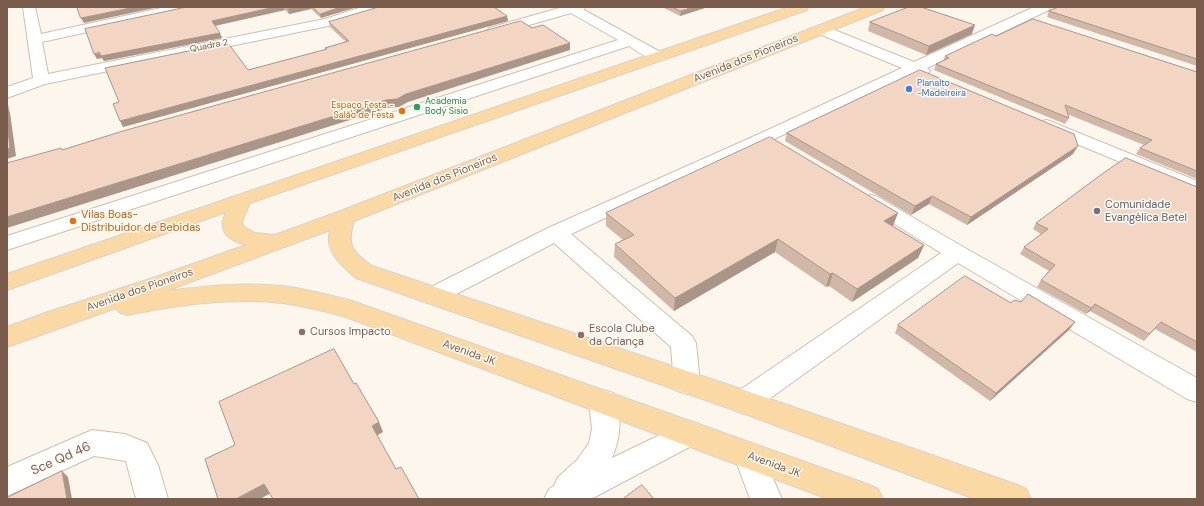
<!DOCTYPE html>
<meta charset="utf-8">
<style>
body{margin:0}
#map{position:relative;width:1204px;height:506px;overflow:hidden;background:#fdf6ec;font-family:"DM Sans",sans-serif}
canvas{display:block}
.frame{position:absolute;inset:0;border:8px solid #7a5c4d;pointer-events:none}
</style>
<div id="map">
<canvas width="1204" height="506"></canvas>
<div class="frame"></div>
</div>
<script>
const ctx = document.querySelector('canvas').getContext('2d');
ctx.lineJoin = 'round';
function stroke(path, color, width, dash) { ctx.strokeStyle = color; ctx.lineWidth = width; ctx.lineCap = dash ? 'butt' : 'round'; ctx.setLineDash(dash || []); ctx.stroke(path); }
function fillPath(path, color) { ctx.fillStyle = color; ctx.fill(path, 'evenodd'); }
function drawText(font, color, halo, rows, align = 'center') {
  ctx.font = font + ' "DM Sans",sans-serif'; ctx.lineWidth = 3; ctx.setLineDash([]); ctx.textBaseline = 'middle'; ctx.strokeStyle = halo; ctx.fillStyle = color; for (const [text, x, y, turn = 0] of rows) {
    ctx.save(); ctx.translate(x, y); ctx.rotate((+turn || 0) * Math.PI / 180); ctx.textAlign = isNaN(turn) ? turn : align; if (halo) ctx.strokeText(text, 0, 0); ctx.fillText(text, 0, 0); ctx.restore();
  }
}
const minor = new Path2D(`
 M23,7H35L41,34L166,7H190L189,10L184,11L42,42L48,74L325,19L362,7H381L380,10L328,26L45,84L7,98V87L33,78Z
 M563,7H585L584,10L664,54L666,57L664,60C652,63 639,52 629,46L7,250V236L618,40L571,13L494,35L489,34L487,31L489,28Z
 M1034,7H1050L1049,10L927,68L930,71L927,74L922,76L915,73L571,234L692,336L696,343L700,383L696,391L687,394L678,391L674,383L671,347L554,243L441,302L433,304L425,302L421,296L425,290L548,228L759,134L902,68L817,33L815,30L817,27L822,26L827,27L914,62Z
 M1047,120L1197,181V194L1041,129L1038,125L1041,121Z
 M871,195L878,197L965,248L1197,378V402L1187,399L958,263L754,410L744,414L734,410L730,402L734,394L941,253L864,205L861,201L864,197Z
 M603,390L613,393C623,414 621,436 612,458L689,421L699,424L703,433L699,442L591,499H544L549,489L554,486L558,477L577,460L589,443L592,429L589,401L593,393Z
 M92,430L125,434L147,443L158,465L168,499H136L126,461L94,456L7,496V467Z
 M749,443L759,447L782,499H750L734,456L739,447Z`);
const major = new Path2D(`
 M789,7H808L807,10L250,203L242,221L243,226L255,233L275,235L338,212L866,7H884L883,10L354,221C346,246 352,251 372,266L744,390L1015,484L1026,489L1031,499H975L734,410L356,278C341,265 324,251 330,230L166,291C205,286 244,282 283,286C306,289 329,295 352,301L867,484L878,489L883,499H828L346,317C325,311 304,306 283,303C231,297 178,305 127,315L119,312L116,308L7,347V327L48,312L156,277L246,245C228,240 217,232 226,212L7,290V274Z`);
const wall = new Path2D(`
 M187,7H357L321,18L311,9L289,14L285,10L215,26L222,38L104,61L102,58L97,59Z
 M662,7H708L680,16Z
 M1197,7V66L1047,17L1049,11Z
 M507,16L508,21L123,127L248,70L326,50L325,48L346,42L330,27L329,22Z
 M870,22L972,34L926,55L868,31Z
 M996,36L1197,72V179L1136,154L1140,148L1144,145L1067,114L1069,118L1065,124L934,70L936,64L943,61L945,56Z
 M787,133L1073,154L967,225L929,204L911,215L785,141Z
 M1197,187V352L1155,329L1144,341L1090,311L1086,314L1037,287L1041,280L1049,271L1020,254L1024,247L1041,234L1033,229L1036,223Z
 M606,213L893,226L924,245L918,258L852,302L829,286L826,287L775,252L674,311L614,257L615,244L623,240L606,226Z
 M1011,303L1075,322L1069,330L990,401L895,333L898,325Z`);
const shadedWall = new Path2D(`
 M135,7H159L84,23L81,18Z
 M275,7H284L285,10L214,26L212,21Z
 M297,7H310L311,9L289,14L288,9Z
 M341,7H357L321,18L320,14Z
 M694,7H708L680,16L681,11Z
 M507,16L508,21L123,127L120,121Z
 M975,25L972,34L926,55L929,46Z
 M220,33L222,38L104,61L102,58L97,59L94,54Z
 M570,43V50L408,102L399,107L388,108L7,228V217Z
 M7,99L9,110L10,113L16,156L7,159Z
 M1078,146L1073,154L967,225L971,217Z
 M932,196L929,204L911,215L915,206Z
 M898,213L893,226L880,234L884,221Z
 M778,239L775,252L674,311L675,298Z
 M924,245L918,258L852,302L857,289Z
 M833,273L829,286L826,287L830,274Z
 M1095,304L1090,311L1086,314L1091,308Z
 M1075,322L1069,330L990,401L996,393Z
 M379,422L383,432L376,436L372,426Z
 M62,471L68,477L72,499H67Z
 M264,484L271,493L260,499H236Z`);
const building = new Path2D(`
 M77,7H135L81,18Z
 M187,7H275L212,21L220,33L101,56L99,52L94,54L85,29Z
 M286,7H297L288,9Z
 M313,7H341L320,14Z
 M379,7H494L507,16L120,121L113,104L119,102L105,68L228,43L248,70L327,49L325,48L349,41L329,22Z
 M672,7H694L681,11Z
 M909,7H921L975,25L929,46L870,22Z
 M1059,7H1197V59L1049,11Z
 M1033,19L1197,72V171L1140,148L1152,140L1065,105L1069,118L936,64L949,58L945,56L992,34L996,36Z
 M521,21L532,28L543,25L570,43L406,94L397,99L386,100L7,217V163L61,148L62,150L123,131Z
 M920,70L1074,134L1078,146L971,217L932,196L915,206L787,133Z
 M7,121L10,148L7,149Z
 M770,137L898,213L884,221L924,245L857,289L833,273L830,274L778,239L675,298L615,244L634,235L606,213Z
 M1126,158L1197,187V342L1161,322L1149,334L1095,304L1091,308L1041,280L1055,265L1024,247L1048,229L1036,223L1102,174Z
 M965,276L1011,303L1014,300L1021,302L1028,294L1075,322L996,393L898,325Z
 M334,349L354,384L356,383L379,422L372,426L396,469L401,467L419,499H273L264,484L236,499H218L205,459L235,445L219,402Z
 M62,471L67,499H7V498Z
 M642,485L654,499H623Z`);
const markers = [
 [909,89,4,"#3f7fe0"],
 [417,107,4,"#2e9e5b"],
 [402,111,4,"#e8710a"],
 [1097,211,4,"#6b7280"],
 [73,221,4,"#e8710a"],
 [302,332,4,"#8d6e63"],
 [581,335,4,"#8d6e63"]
];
const farStreetnames = [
 ["Quadra 2",209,46,-11]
];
const farShopnames = [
 ["Planalto",917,84],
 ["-Madeireira",917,94]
];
const farLeisurenames = [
 ["Academia",425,102],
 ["Body Sisio",425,112]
];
const farFoodnames = [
 ["Espaço Festa -",394,106],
 ["Salão de Festa",394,116]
];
const streetNames = [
 ["Avenida dos Pioneiros",746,59,-22],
 ["Avenida dos Pioneiros",445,178,-22],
 ["Avenida dos Pioneiros",140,290,-19],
 ["Avenida JK",469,353,20],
 ["Avenida JK",774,465,20]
];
const worshipNames = [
 ["Comunidade",1105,205],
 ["Evangélica Betel",1105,218]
];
const foodNames = [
 ["Vilas Boas-",81,215],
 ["Distribuidor de Bebidas",81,228]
];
const educationNames = [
 ["Escola Clube",589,329],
 ["da Criança",589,342],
 ["Cursos Impacto",310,332]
];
const nearStreetnames = [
 ["Sce Qd 46",61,459,-24]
];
stroke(minor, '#d1beb0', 2);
stroke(major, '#dad1cd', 2);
fillPath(minor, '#fff');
fillPath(major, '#fbd9a5');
fillPath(wall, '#d1b7a8');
fillPath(shadedWall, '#aa9588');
fillPath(building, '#f3d5c3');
stroke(building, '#aa9588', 1);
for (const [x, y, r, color] of markers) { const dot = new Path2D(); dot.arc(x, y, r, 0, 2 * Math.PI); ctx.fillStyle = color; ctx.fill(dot); stroke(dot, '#fffaf3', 1.5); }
drawText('9px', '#7a5c4d', '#fffaf3', farStreetnames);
drawText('9px', '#366cbe', '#fffaf3', farShopnames, 'left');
drawText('9px', '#27864d', '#fffaf3', farLeisurenames, 'left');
drawText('9px', '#c56008', '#fffaf3', farFoodnames, 'right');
drawText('11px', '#7a5c4d', '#fffaf3', streetNames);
drawText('11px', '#5b616d', '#fffaf3', worshipNames, 'left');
drawText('11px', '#c56008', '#fffaf3', foodNames, 'left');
drawText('11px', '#785e54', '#fffaf3', educationNames, 'left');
drawText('13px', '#7a5c4d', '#fffaf3', nearStreetnames);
</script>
